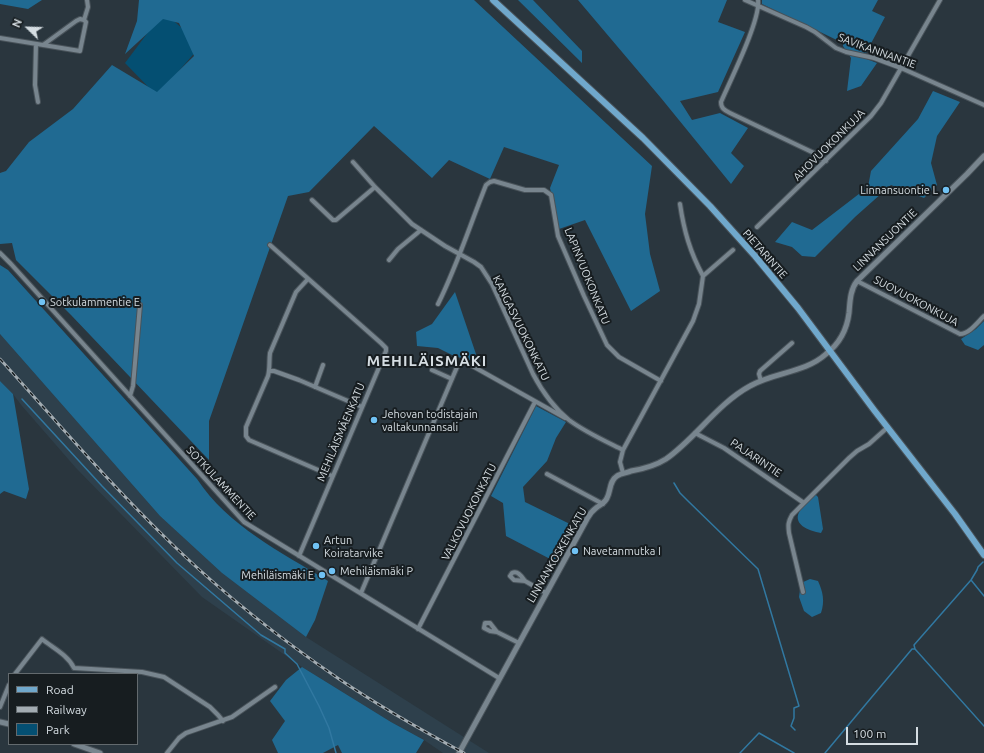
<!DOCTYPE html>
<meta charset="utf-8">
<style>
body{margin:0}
#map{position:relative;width:984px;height:753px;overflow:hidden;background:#2a363e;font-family:Ubuntu,sans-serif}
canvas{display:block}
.legend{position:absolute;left:8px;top:673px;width:130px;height:72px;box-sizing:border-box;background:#171d20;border:1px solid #636a6e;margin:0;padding:5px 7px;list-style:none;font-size:12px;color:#d5dde2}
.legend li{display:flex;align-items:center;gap:8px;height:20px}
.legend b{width:20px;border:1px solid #636a6e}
.north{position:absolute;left:8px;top:8px;width:40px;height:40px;-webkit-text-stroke:3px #171d20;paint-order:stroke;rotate:293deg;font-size:11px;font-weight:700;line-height:16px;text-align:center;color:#d5dde2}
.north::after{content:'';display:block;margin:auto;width:14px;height:18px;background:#d5dde2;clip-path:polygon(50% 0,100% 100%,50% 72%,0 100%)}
.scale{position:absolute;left:846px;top:727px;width:72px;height:18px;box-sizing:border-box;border:2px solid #d5dde2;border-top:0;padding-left:5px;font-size:12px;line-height:14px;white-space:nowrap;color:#d5dde2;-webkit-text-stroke:3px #171d20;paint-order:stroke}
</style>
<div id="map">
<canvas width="984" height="753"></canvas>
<ul class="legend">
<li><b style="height:5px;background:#70a8cc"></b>Road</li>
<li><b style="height:5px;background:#a3acb2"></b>Railway</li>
<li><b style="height:11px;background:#044f72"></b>Park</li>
</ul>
<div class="north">N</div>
<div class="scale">100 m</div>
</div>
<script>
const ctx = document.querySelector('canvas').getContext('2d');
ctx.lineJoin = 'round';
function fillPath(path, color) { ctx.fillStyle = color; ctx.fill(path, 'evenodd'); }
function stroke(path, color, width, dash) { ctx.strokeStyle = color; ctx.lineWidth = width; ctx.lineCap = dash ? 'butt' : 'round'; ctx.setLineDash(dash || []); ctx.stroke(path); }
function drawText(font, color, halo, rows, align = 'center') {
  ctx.font = font + ' Ubuntu,sans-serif'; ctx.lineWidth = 4; ctx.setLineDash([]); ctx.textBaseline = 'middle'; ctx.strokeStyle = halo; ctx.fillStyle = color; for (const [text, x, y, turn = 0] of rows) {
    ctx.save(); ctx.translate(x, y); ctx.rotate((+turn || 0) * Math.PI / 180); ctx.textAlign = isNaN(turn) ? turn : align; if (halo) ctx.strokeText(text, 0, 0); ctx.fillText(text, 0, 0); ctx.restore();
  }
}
const built = new Path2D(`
 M0,334L160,516L222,573L306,637L489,753H443L424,740L391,722L302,667L202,597L76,468L22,406L13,394L0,381Z`);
const green = new Path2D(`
 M161,15H167L200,44L198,49L157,96L125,63Z`);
const forest = new Path2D(`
 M0,0H42L28,9L0,4Z
 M139,0H474L652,166L645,214L650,254L660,291L631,311L585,220L559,229L550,188L559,165L504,147L490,179L449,160L432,178L374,126L309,192L288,196L209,421V460L71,315L16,260L12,243L0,244V173L6,171L29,142L73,109L112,65L157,92L194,56L179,23L163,19L125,54L137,21Z
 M518,0H533L582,51V63Z
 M578,0H727L718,22L745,32L718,92L680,101L692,120L720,113L748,128L731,153L744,166L731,184L661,98Z
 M762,0H878L872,11L885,17L866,53L864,58L877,63L861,86L847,91L851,58L843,46V43L762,4Z
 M933,91L960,102L937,136L931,163L937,185L924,198L891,185L855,217L815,257L802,256L792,247L775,242L792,222L812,230L868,187L871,171L918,119Z
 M0,265L8,270L197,479C228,526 281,552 328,581L315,620L306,637L222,573L160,516L0,334Z
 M455,292L479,363L454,356L438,348L417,346L416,332L432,324Z
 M984,321V345L978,350L965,345L961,339L976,329Z
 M0,381L13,394L29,489L26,499L4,491L0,494Z
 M536,406L566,422L556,438L547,461L523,487L525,502L572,525L554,561L506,536L503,503L491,496Z
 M815,494L818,497L823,529L821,533C809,531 790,524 801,509C805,504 810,499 815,494Z
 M810,579L818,581C823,592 825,601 821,613L812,617L804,611L799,597L801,583Z
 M302,667L391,722L424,740L416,753H342L338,745L323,753H278L272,740L285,721L270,701L286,680Z`);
const stream = new Path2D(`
 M22,399L102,486L177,563L261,635L285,649V653L297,664L319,706L329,728L336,753
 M674,483L680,493L688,501L758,569L799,706L794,708V718L791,726L795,730
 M971,580L984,596
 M915,649L914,645L971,580L977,570L978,567L983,562
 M740,753L759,733L794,753
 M825,753L912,649H915L984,726`);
const minor = new Path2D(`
 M745,0L806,27L815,32L836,48L846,52L874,58L901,68L984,105
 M758,0C761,19 730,81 721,102C721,108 724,110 730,113L814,153L826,161
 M0,38L80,51L86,22L84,20L88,7L87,0
 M36,44L35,85L38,102
 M43,45L76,21L80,19L84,20
 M353,162L375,187L412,224L445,246L474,262L481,267L492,284L533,374C542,391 554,408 569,420C585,432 605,441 623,450
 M312,200L333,220H336L375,187
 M680,204C684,231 690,252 703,276
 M757,227L871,116L881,103L940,0
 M270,245L381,343L386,348V351L299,556
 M0,253L11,264L244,522L499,678
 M389,260L398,249L421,230
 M308,279L296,292L270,353C269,361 270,369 268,376L246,427V436L249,440L332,476
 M857,281L960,334C969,334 977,323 984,316
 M438,304C457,266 470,225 486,185L490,182L494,181L525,190H544L551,195L558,236L584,296L607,345L619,357L661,381
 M432,370L452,379
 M269,371H274L299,380L362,407
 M761,381L759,374L760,371L792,343
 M315,387L323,365
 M130,396L133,386L140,305
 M695,433L724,448L804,503
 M623,473L620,462L623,450L693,321L699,304L703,276L733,250
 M547,474L603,504
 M525,581C522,577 518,570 512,573L510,576L514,580L525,581L546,593
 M803,592L789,533C788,525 788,522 792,515L849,458L857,451L869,444L888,427
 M361,593L457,367C460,363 463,362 467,363L565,418
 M418,629L535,402
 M497,632L490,623H485L484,628L490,631L497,632L519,643
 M74,668L142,672L164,677L210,707L218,715L223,721
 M15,674L42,639C53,648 68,655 74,668
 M0,707L9,685
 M167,753L179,738L186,733L232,717L275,687`);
const tertiary = new Path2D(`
 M0,722L9,724
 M74,744L100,753
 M459,753L587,519C589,515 592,511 596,508C601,504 605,503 607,498C611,491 609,481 617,476C621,473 627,473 631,471C643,469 655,466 666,459C696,438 717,404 750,386C774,372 805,373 826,354C839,344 847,329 849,313C850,302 850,290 857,281L967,174L984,156`);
const primary = new Path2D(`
 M493,0L643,138L710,206L755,256L798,308L874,410L955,514L984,555`);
const rail = new Path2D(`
 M0,359C58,423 114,489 176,548C226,596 282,640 339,679C379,706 421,730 464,753`);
const markers = [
 [946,190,4,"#70c2f4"],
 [42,302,4,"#70c2f4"],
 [374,420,4,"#70c2f4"],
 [316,546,4,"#70c2f4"],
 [575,551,4,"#70c2f4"],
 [332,571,4,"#70c2f4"],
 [322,575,4,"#70c2f4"]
];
const streetNames = [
 ["SAVIKANNANTIE",877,51,20],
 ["AHOVUOKONKUJA",829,145,-45],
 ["LINNANSUONTIE",885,240,-44],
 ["PIETARINTIE",765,254,49],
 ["LAPINVUOKONKATU",587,276,68],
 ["SUOVUOKONKUJA",916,301,28],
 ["KANGASVUOKONKATU",521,328,64],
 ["MEHILÄISMÄENKATU",341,432,-67],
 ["PAJARINTIE",756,458,34],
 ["SOTKULAMMENTIE",221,483,47],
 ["VALKOVUOKONKATU",469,512,-63],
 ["LINNANKOSKENKATU",557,555,-60]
];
const poiNames = [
 ["Linnansuontie L",938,190,"right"],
 ["Sotkulammentie E",50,302],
 ["Jehovan todistajain",382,414],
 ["valtakunnansali",382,427],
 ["Artun",324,540],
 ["Koiratarvike",324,553],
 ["Navetanmutka I",583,551],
 ["Mehiläismäki P",340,571],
 ["Mehiläismäki E",314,575,"right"]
];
const districtNames = [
 ["MEHILÄISMÄKI",427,361]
];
fillPath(built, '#2e404c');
fillPath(green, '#044f72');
fillPath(forest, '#206a92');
stroke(stream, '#3178a1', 1.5);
stroke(minor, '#49535a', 6);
stroke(tertiary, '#49535a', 7);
stroke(primary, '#49535a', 8);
stroke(minor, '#78858e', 4);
stroke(tertiary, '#78858e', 5);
stroke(primary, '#70a8cc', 6);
stroke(rail, '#a3acb2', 3);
stroke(rail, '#171d20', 1.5, [4.5]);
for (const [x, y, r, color] of markers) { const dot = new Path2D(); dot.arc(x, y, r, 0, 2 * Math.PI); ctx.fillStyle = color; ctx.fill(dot); stroke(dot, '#171d20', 1.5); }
drawText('11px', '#d5dde2', '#171d20', streetNames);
drawText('11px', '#d5dde2', '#171d20', poiNames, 'left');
ctx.letterSpacing = '1px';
drawText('bold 15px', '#d5dde2', '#171d20', districtNames);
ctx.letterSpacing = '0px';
</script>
